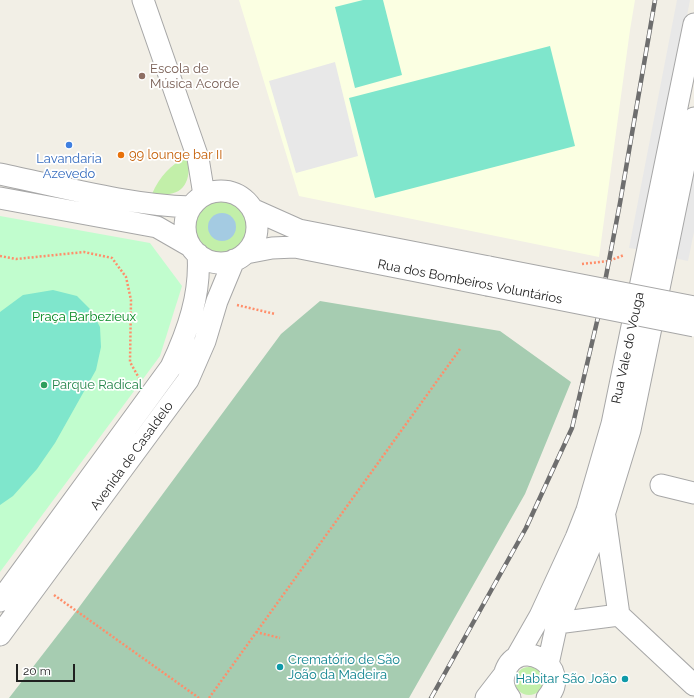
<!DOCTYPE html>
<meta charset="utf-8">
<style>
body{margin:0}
#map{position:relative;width:694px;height:698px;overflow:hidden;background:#f2efe6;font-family:Raleway,sans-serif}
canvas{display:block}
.scale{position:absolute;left:16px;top:664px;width:59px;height:18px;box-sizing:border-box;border:2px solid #202020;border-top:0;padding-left:5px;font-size:12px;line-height:14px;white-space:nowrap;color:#202020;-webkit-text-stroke:3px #fff;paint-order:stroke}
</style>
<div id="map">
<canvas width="694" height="698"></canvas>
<div class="scale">20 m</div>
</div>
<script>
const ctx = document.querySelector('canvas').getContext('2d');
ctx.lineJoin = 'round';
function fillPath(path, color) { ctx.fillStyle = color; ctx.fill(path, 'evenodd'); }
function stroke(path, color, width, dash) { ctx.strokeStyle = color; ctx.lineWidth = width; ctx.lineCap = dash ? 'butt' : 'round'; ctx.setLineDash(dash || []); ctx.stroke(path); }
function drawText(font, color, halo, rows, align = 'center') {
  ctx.font = font + ' Raleway,sans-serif'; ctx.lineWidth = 3.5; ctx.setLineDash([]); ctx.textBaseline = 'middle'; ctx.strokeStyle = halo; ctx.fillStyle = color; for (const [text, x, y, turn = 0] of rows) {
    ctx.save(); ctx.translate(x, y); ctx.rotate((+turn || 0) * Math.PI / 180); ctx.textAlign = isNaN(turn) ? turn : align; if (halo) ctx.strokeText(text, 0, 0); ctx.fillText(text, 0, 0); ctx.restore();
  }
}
const education = new Path2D(`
 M239,0H635L630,30L599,257L299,196Z`);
const grass = new Path2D(`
 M188,156C192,185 182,198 152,194C160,176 170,165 188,156Z
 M194 227a28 28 0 1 1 56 0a28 28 0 1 1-56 0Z
 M515 681a14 14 0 1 1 28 0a14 14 0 1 1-28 0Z`);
const cemetery = new Path2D(`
 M320,301L500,331L571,382L525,494L409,698H9L77,610L281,334Z`);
const park = new Path2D(`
 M0,216L150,243L182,286L160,356L0,572Z`);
const pitch = new Path2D(`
 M363,0H383L402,75L355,88L335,7Z
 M550,46L575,146L375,198L349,98Z
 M53,290L77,296L91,310L100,327L101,347L96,370L55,443L37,469L13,496L0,505V312L23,295Z`);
const parking = new Path2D(`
 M677,0H690L642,250L629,248Z
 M335,62L358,156L296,173L269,81Z
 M691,171L694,172V232L688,261L674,258Z`);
const water = new Path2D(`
 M208 227a14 14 0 1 1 28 0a14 14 0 1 1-28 0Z`);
const path = new Path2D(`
 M0,256L16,259L84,252L112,258L126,277L131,300L130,362L139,378
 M582,264L609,261L624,255
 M237,305L275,314
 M54,595L199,698
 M256,632L280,638
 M209,698L460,349`);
const minor = new Path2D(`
 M143,0L198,158L204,195
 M0,174C63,187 127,205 191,207
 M185 227a36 36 0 1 1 72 0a36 36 0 1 1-72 0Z
 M0,198L157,227L190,246
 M252,209L299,230L489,267
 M246,253L272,248L295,247L487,285
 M661,485L694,493
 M605,517L619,615L694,685
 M0,601L171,367C188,331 201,294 198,254
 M557,623L619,615
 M0,635L188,380L205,341L217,301L234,260
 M516,658L540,616L576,538L587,510L612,424L694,24
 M548,664L557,623L604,515L630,430L694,118
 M486,698L503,676
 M510,698C504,690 501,681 505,672C518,634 575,667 547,698`);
const rail = new Path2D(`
 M431,698L526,528L572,428L599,313L620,203L655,0`);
const minorBridge = new Path2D(`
 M489,267L694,307
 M487,285L694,326`);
const markers = [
 [142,76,4,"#8d6e63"],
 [69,145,4,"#3f7fe0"],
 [121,155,4,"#e8710a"],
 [44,385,4,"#2e9e5b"],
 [280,667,4,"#0f9aa8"],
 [625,679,4,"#0f9aa8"]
];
const educationNames = [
 ["Escola de",150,69],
 ["Música Acorde",150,84]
];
const foodNames = [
 ["99 lounge bar II",129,155]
];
const shopNames = [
 ["Lavandaria",69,159],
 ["Azevedo",69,174]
];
const streetNames = [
 ["Rua dos Bombeiros Voluntários",470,282,11],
 ["Rua Vale do Vouga",628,348,-78],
 ["Avenida de Casaldelo",132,456,-54]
];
const parkNames = [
 ["Praça Barbezieux",84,317]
];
const leisureNames = [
 ["Parque Radical",52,385]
];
const cultureNames = [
 ["Crematório de São",288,660],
 ["João da Madeira",288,675],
 ["Habitar São João",617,679,"right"]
];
fillPath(education, '#fbffe2');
fillPath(grass, '#c2efa9');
fillPath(cemetery, '#a6ccb1');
fillPath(park, '#c1fdce');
fillPath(pitch, '#7fe6cc');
fillPath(parking, '#e8e8e8');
fillPath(water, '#a4cbe2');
stroke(minor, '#a7a7a7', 23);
stroke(path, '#ff8e6a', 2.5, [2, 2]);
stroke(minor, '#fff', 21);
stroke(rail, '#6e6e6e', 4.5);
stroke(rail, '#fff', 3, [9]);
stroke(minorBridge, '#a7a7a7', 23, []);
stroke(minorBridge, '#fff', 21);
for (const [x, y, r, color] of markers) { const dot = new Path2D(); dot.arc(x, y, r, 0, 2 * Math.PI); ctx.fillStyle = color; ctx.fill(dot); stroke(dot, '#fff', 1.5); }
drawText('13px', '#785e54', '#fff', educationNames, 'left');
drawText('13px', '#c56008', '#fff', foodNames, 'left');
drawText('13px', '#366cbe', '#fff', shopNames);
drawText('13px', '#202020', '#fff', streetNames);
drawText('13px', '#048921', '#fff', parkNames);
drawText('13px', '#27864d', '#fff', leisureNames, 'left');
drawText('13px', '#0d838f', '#fff', cultureNames, 'left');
</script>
